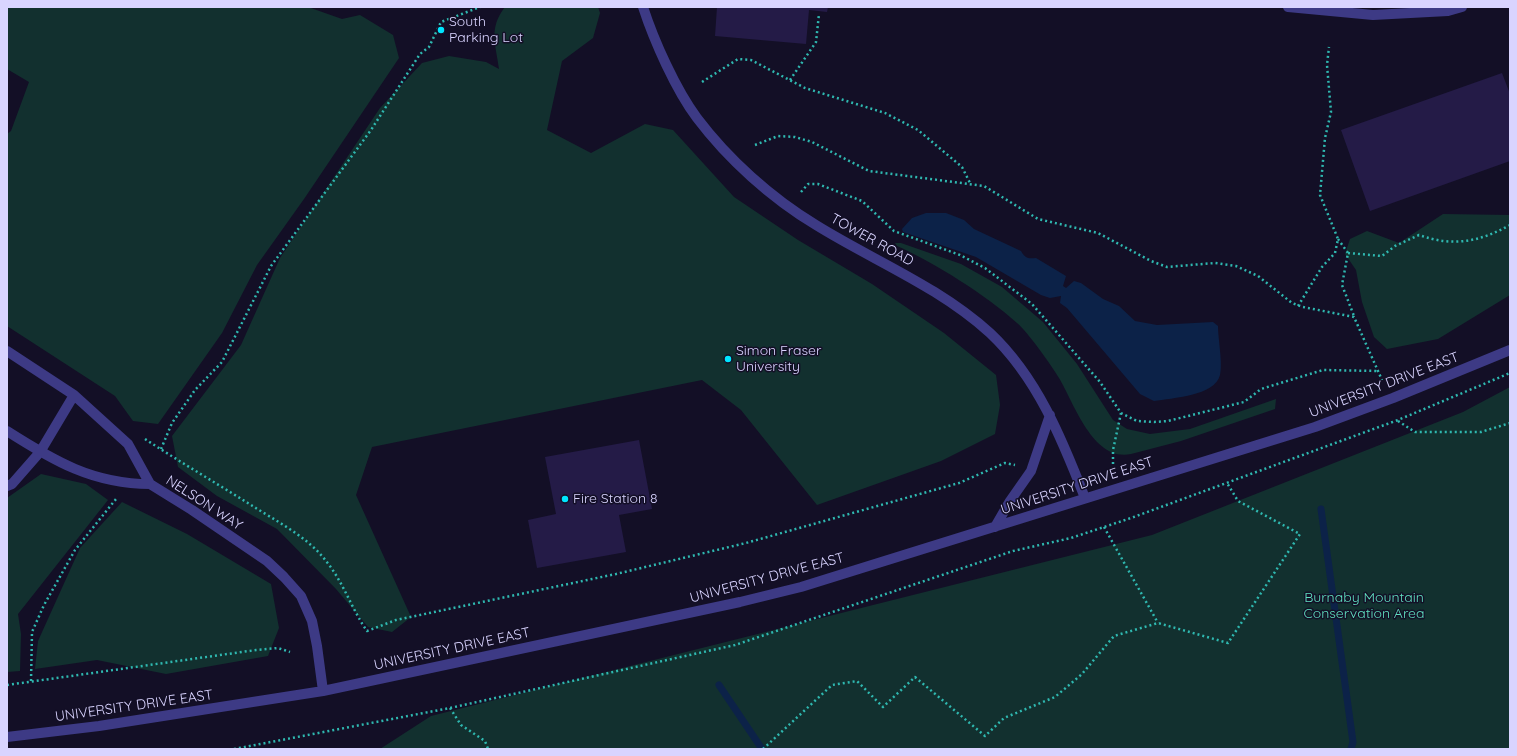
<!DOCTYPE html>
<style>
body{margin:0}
#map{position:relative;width:1517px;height:756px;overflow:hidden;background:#130f26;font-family:Quicksand,sans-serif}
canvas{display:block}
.frame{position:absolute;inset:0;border:8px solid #d9d4ff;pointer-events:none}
</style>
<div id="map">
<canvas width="1517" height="756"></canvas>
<div class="frame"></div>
</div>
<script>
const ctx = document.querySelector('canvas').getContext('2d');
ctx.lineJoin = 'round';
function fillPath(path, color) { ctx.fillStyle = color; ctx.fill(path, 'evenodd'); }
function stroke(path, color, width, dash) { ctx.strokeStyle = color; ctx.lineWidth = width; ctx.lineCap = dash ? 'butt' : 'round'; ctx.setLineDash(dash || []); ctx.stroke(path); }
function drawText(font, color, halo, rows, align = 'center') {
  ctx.font = font + ' Quicksand,sans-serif'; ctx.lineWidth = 3; ctx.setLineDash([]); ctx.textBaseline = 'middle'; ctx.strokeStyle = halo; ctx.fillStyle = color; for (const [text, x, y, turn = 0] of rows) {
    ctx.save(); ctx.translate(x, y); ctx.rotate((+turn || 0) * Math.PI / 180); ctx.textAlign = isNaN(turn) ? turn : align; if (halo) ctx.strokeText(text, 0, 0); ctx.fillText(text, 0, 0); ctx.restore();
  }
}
const green = new Path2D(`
 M7,7H308L342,19L360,15L393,35L399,58L304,199L257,265L222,333L158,424L133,421L115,396L7,326V134L11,131L29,82L7,69Z
 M505,7H598L600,13L593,38L562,61L547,130L591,153L645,124L673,130L734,197L798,240L872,284L944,333L996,375L1000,405L995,434L941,461L817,505L741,410L702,380L372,447L356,495L411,617L392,632L368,627L336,589L277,529L217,496L178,467L172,436L241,345L280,258L380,108L422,63L449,56L486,62L499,69C496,45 488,29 505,7Z
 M1443,214L1510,215V295L1438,339L1387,349L1374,337L1362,302L1356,270L1345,254L1350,239L1367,231L1399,243Z
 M895,243H901L961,264L1002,287L1043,322L1077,364L1113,420L1127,429L1150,434L1190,429L1276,399L1275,409L1181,441L1131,454C1093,462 1074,403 1059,378C1052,366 1027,331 1017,323C986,295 935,263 897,246Z
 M1510,387V749H380L431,716L1152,535L1463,412Z
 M41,474L86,484L108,500L18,614L21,634L20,671L7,672V498Z
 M122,502L187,534L271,584L279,628L268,656L166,674L97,660L35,669L38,641L80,548Z`);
const water = new Path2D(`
 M926,213H946L964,220L974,229L1021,251C1025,258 1028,259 1036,258L1066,276L1063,286L1066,288L1074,281L1081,283L1103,299L1119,306L1135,321L1157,325L1213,322L1218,326C1218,339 1223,363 1220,375C1215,396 1172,398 1154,401L1140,394L1067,308L1060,303L1061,296L1050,298L1041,295L976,257L903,232L902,229L912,218Z`);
const stream = new Path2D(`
 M1321,509L1353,742L1351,749
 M719,685L762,749`);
const building = new Path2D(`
 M717,7H828L827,12L809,10L806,44L715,36Z
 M1502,73L1510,94V161L1370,211L1341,130Z
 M639,440L652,509L619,515L626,552L537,568L528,520L556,514L545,457Z`);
const path = new Path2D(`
 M790,80L816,42L819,14
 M702,82L738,59L751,60L805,88L885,113L918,130L962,167L970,183
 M755,145L778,136L795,137L812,142L869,171L984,186L1038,219L1098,233L1151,261L1167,267L1215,263L1236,266L1258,276L1292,303L1303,307L1354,317L1382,380
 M801,192L808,184H818L862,201L894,231L960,255L985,268L1032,304L1100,382L1121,413L1137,421L1154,422L1168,421L1244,402L1261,389L1323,370L1379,371
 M1338,239L1348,253L1342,285L1354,316
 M1348,253L1382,256L1395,246L1419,235C1453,247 1479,242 1510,225
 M1298,306L1322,267L1335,253L1338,239L1320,195L1325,138L1331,112L1327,65L1329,47
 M1398,421L1415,432H1481L1510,423
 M145,439C180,462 216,483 251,505C276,521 308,537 326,561C344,583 351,608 367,631L396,620L616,574L746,543L959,483L1005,463L1015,465
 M161,449L172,423L195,390L222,362L271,266L371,130L420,54L429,47L441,22L480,7
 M1113,464V450L1121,413
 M1104,527L1158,623
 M31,681L32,632L44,605L75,550L116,499
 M7,685L256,650L278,648L290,652
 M450,708L461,725L485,741L488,749
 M234,749L450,708L735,645L1013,551L1071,538L1131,518L1398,420L1510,373
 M763,749L832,685L857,681L883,707L915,677L985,736L1004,718L1055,697L1082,674L1114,636L1158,623L1228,643L1300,534L1238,501L1227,483`);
const minor = new Path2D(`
 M643,7C654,41 676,90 697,118C728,159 771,198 816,225C874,261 938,286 990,333C1037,377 1062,439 1085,498
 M1288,7L1373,15L1448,11L1462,7
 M7,351L74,395L128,444L150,484L192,510L267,561L284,577L301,596L312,621L317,646L323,691
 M7,431C54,461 93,484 150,484
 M7,486L12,484L40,452L74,395
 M995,527L1010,501L1031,471L1050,415
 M7,737L99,726L323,691L740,602L801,587L1315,427L1393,398L1510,350`);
const markers = [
 [441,30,4,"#00e5ff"],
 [728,359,4,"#00e5ff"],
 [565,499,4,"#00e5ff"]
];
const poiNames = [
 ["South",449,22],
 ["Parking Lot",449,38],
 ["Simon Fraser",736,351],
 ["University",736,367],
 ["Fire Station 8",573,499]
];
const streetNames = [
 ["TOWER ROAD",872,240,29],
 ["UNIVERSITY DRIVE EAST",1384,385,-21],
 ["UNIVERSITY DRIVE EAST",1077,486,-18],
 ["NELSON WAY",204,503,33],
 ["UNIVERSITY DRIVE EAST",767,578,-15],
 ["UNIVERSITY DRIVE EAST",452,649,-12],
 ["UNIVERSITY DRIVE EAST",134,706,-8]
];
const parkNames = [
 ["Burnaby Mountain",1364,598],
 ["Conservation Area",1364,614]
];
fillPath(green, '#12302f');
fillPath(water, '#0c2248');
stroke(stream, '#0c2248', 7);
fillPath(building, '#241b47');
stroke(path, '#2fb8b0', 2.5, [2, 3]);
stroke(minor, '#3d3a85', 10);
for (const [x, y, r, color] of markers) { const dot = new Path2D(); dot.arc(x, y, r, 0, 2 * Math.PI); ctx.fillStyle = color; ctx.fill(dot); stroke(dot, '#130f26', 1.5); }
drawText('14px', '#d9d4ff', '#130f26', poiNames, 'left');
drawText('14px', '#d9d4ff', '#130f26', streetNames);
drawText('14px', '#5fe0c0', '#130f26', parkNames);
</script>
